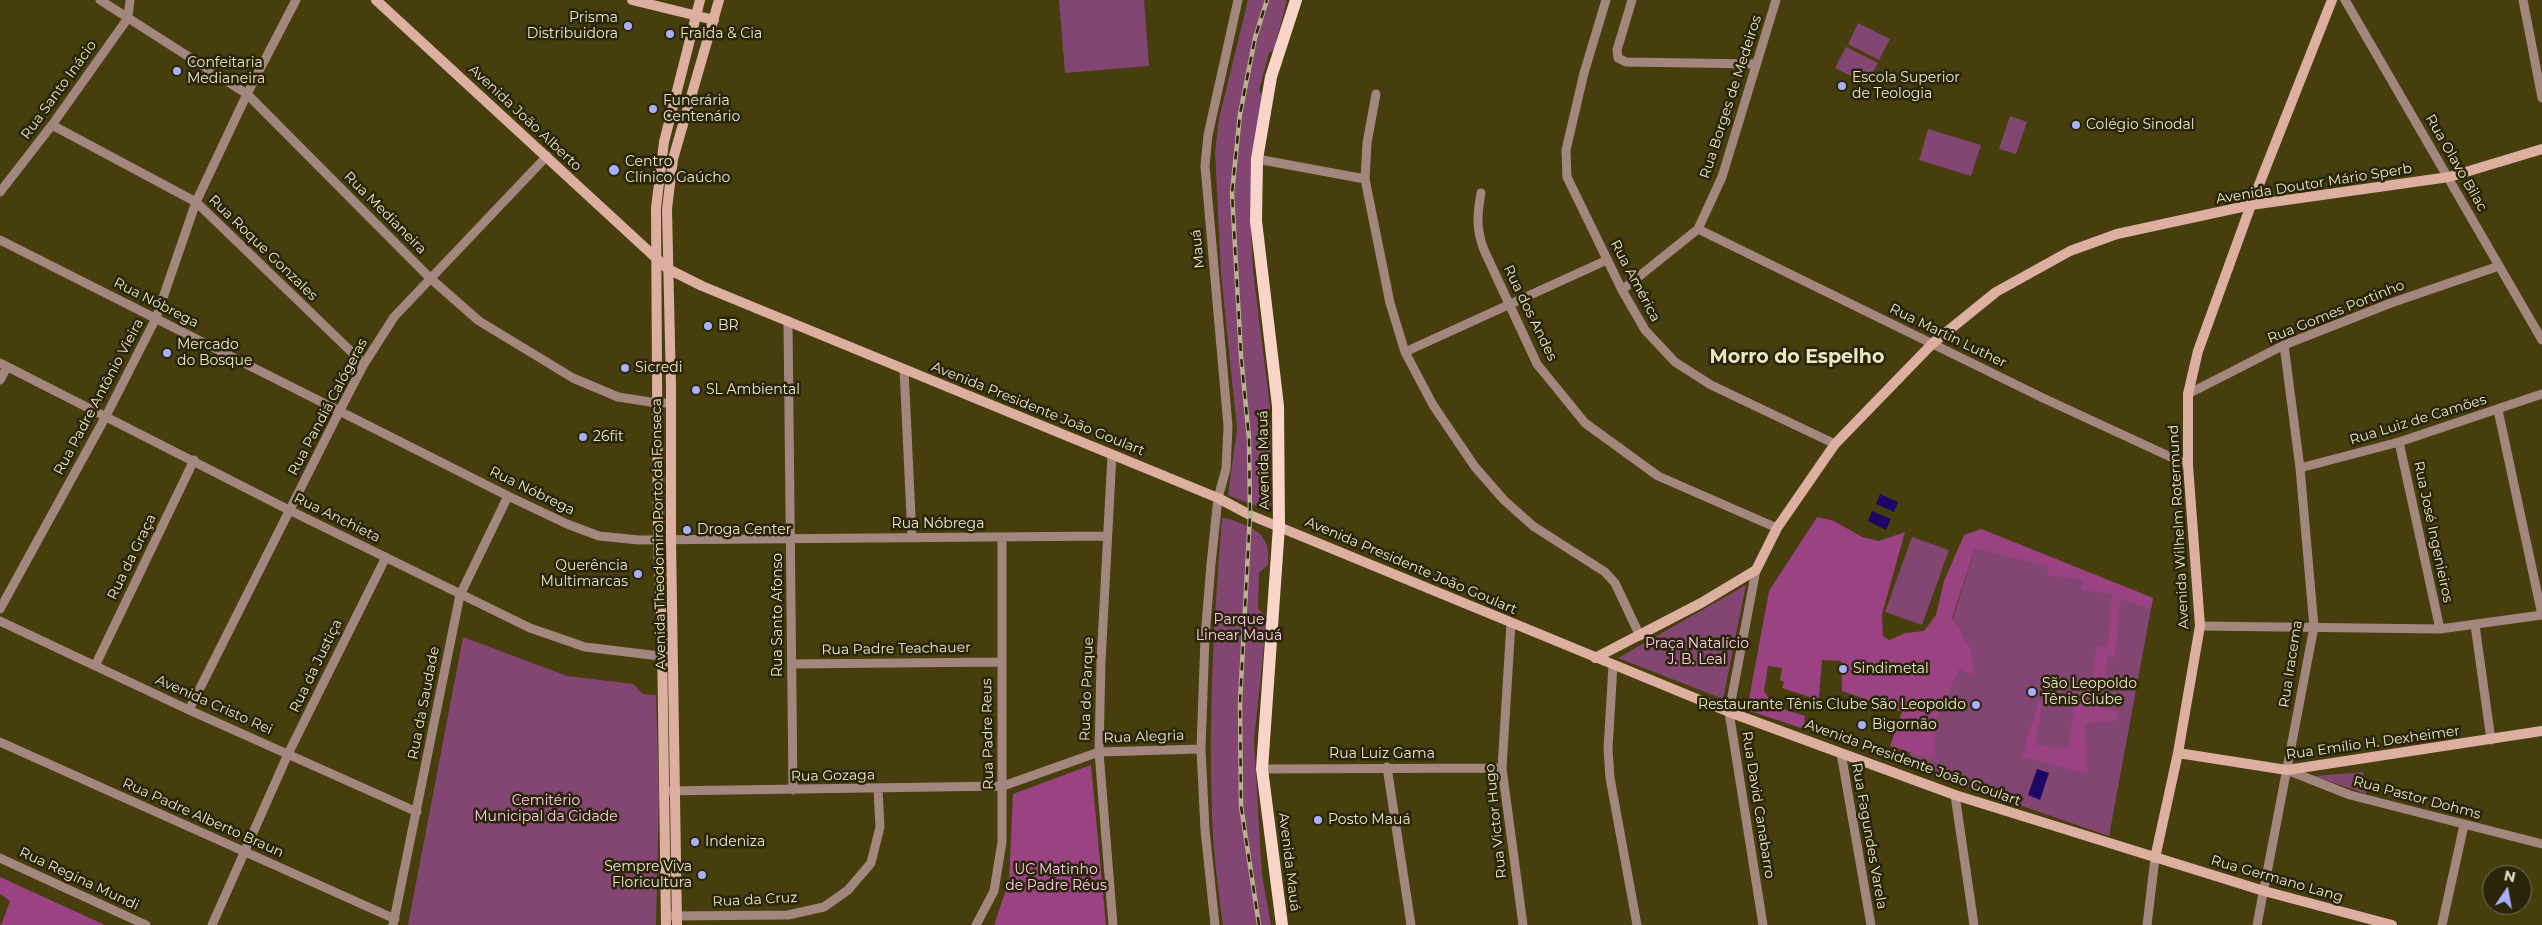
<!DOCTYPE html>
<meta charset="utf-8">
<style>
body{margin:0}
#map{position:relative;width:2542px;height:925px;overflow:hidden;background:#463e0c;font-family:Montserrat,sans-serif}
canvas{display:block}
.north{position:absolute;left:2482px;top:865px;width:50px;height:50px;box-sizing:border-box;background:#29240a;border:1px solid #767155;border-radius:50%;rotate:12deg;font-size:14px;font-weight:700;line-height:20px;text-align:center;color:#eae5c5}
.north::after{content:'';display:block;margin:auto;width:18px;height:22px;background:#a8b0fc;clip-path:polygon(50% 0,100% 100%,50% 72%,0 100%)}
</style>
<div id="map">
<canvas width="2542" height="925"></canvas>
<div class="north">N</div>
</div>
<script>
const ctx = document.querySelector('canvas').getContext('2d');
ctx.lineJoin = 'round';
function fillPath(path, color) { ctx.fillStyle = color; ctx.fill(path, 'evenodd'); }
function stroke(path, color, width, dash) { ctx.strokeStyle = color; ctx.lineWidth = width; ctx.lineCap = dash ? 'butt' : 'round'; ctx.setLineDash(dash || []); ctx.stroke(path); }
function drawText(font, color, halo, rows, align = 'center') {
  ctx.font = font + ' Montserrat,sans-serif'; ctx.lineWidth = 5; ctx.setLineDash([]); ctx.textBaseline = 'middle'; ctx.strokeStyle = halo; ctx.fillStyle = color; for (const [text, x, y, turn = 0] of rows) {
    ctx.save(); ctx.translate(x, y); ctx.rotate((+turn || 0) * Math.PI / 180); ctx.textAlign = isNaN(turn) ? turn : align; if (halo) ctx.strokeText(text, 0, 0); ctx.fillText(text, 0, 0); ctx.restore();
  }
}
const green = new Path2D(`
 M1059,0H1144L1149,66L1065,73Z
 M1248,0H1287L1274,49L1269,53L1259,90L1263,97L1250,205L1253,271L1270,407L1271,504L1266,510L1228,495L1237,429L1221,273L1215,152L1219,119Z
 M1858,23L1890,39L1879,60L1848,44Z
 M1846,47L1878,63L1867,84L1835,68Z
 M2010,116L2027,122L2016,154L1999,149Z
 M1928,129L1981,145L1971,176L1919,160Z
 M1222,518C1231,518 1237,522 1245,525C1265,534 1270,544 1268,565L1259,573L1258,609L1267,617L1254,741L1262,875L1271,925H1223C1218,888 1213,852 1212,815C1208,716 1214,617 1222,518Z
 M1981,529L2153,598L2109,836L1906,766Z
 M1912,537L1949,550L1922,625L1885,612Z
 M1746,585L1723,699L1618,658Z
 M463,637L567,676L633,684L643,694L656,695L659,797L656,925H408Z
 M2363,772L2366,794L2314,776Z`);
const forest = new Path2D(`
 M1817,517L1834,521L1862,537L1879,541L1905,532L1882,614L1883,636L1889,640L1906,633L1924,631L1936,615L1944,581L1964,535L1981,529L2153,598L2151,609L2120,599L2115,657L2108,656L2100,708L2119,711L2117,721L2085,723L2088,774L2022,757L2039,701H2042L2036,745L2068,749L2075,698L2091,699L2096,645L2108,647L2112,594L2082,590L2083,579L2048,576L2047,566L1975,548L1952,618L1971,650L1975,676L1959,669L1936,721L1935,755L1930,759L1890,746L1902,712L1842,691L1841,661L1822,660L1819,697L1816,699L1782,688L1784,682L1780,680L1782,668L1768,666L1764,691L1771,702L1777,704L1776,707L1805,716L1804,725L1801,728L1747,710L1769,591Z
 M1091,765L1106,925H994L1009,881L1013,794Z
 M0,877L105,925H1L10,901L0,894Z`);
const water = new Path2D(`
 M1880,494L1898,502L1894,512L1876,504Z
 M1872,511L1891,519L1886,530L1868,521Z
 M2037,769L2049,773L2040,800L2028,795Z`);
const street = new Path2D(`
 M100,0L247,94L430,278L479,321L573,378L618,397L657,403H671
 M1606,0L1584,73L1566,150L1567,177L1622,290L1645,330L1675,362L1711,385L1835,444
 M1632,0L1617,50L1618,58L1626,62L1756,64
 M2345,0L2542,340
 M2523,0L2542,98
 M1376,94L1367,143L1365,179L1390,303L1405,352L1433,405L1475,467L1504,500L1533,526L1605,572L1615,583L1640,636
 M52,125L196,202L364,364
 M1257,159L1365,179
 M0,192L52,125L128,18L130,0
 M1481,193C1477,215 1476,229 1484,250L1537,364L1585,423L1658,476L1777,528
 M1698,229L2043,398L2188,465
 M0,240L508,496L567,524L599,536L639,540L1107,536
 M1622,290L1698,229L1722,177L1776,0
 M788,321L793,790
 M1405,352L1607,260
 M0,363L289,510L530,628L585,647L668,657
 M904,369L912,537
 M0,380L7,367
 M2188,394L2284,345L2391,303L2499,266
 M2498,410L2542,615
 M2399,442L2440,629
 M1112,454L1101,662L1099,752L1113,925
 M2300,468L2399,442L2542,394
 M1756,570L1729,712L1763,925
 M0,609L106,416L156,318L196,202L247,94L296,0
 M0,621L189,710L417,812
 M1511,623L1502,768L1523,925
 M2475,625L2491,740
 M2200,626L2440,629L2542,615
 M792,664L1001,662
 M1613,665L1608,749L1610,778L1637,925
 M95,666L194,460
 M189,710L340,410L364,364L394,317L547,156
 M0,742L395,919
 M1841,753L1871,925
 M1387,767L1411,925
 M1262,769L1502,768
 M2287,770L2350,795L2542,844
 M665,791L1003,786L1099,752L1201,749
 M1955,795L1974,925
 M0,858L146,925
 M670,916L788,915L824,907L848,890L871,863L880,827L878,789
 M212,925L288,754L386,557
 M393,925L460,595L508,496
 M976,925L994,891L1002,842V538
 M1215,925L1205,830L1201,749L1205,637L1211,564L1218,498L1226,469L1228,426L1205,166L1208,135L1238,0
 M2147,925L2155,858
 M2257,925L2314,627L2300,468L2284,345
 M2442,925L2464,825`);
const secondary = new Path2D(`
 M376,0L668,269L702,286L1218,498L1250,515L1729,712L1955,795L2264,891L2392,925
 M632,0L714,20
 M1595,658L1701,603L1756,570L1777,528L1835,444L1933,343L1996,292L2070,251L2117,234L2251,205L2449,177L2542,149
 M2178,753L2287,770L2542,731
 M2155,858L2178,753L2200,626L2188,465V394L2198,351L2251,205L2332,0
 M666,925L662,640L658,540L656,208L664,142L700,0
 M677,925L671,540V387L667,209L673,159L719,0`);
const primary = new Path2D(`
 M1282,925L1262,769L1279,526L1278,406L1256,221L1257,159L1271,77L1296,0`);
const rail = new Path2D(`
 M1259,925L1241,806L1240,702L1250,515L1249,438L1241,356L1232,193L1240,114L1255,38L1267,0`);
const markers = [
 [628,26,5,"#a8b0fc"],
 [670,34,5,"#a8b0fc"],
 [177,71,5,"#a8b0fc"],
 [1842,86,5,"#a8b0fc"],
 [653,109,5,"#a8b0fc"],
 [2076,125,5,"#a8b0fc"],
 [614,170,6,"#a8b0fc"],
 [708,326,5,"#a8b0fc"],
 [167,353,5,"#a8b0fc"],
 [625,368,5,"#a8b0fc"],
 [696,390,5,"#a8b0fc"],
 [583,437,5,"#a8b0fc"],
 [687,530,5,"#a8b0fc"],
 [638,574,5,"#a8b0fc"],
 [1843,669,5,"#a8b0fc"],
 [2032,692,5,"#a8b0fc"],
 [1976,705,5,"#a8b0fc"],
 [1862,725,5,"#a8b0fc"],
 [1318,820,5,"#a8b0fc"],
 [695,842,5,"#a8b0fc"],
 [702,875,5,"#a8b0fc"]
];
const poiNames = [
 ["Prisma",618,18,"right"],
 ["Distribuidora",618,34,"right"],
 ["Fralda & Cia",680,34],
 ["Confeitaria",187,63],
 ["Medianeira",187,79],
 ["Escola Superior",1852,78],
 ["de Teologia",1852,94],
 ["Funerária",663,101],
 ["Centenário",663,117],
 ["Colégio Sinodal",2086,125],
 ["Centro",625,162],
 ["Clínico Gaúcho",625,178],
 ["BR",718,326],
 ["Mercado",177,345],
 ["do Bosque",177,361],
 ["Sicredi",635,368],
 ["SL Ambiental",706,390],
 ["26fit",593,437],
 ["Droga Center",697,530],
 ["Querência",628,566,"right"],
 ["Multimarcas",628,582,"right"],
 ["Sindimetal",1853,669],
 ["São Leopoldo",2042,684],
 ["Tênis Clube",2042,700],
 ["Restaurante Tênis Clube São Leopoldo",1966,705,"right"],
 ["Bigornão",1872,725],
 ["Posto Mauá",1328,820],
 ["Indeniza",705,842],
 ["Sempre Viva",692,867,"right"],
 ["Floricultura",692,883,"right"]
];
const streetNames = [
 ["Rua Santo Inácio",59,90,-54],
 ["Rua Borges de Medeiros",1731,97,-72],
 ["Avenida João Alberto",525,118,43],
 ["Rua Olavo Bilac",2456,163,60],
 ["Avenida Doutor Mário Sperb",2314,184,-9],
 ["Rua Medianeira",385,213,45],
 ["Rua Roque Gonzales",263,248,44],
 ["Mauá",1198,249,-96],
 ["Rua América",1635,281,62],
 ["Rua Nóbrega",156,303,27],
 ["Rua Gomes Portinho",2336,312,-22],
 ["Rua dos Andes",1530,313,64],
 ["Rua Martin Luther",1948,336,26],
 ["Rua Padre Antônio Vieira",99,397,-62],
 ["Rua Pandiá Calógeras",328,407,-62],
 ["Avenida Presidente João Goulart",1038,409,22],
 ["Rua Luiz de Camões",2418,420,-17],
 ["Avenida Mauá",1264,460,-91],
 ["Rua Nóbrega",532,491,26],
 ["Rua Anchieta",337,518,26],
 ["Rua Nóbrega",938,524],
 ["Avenida Wilhelm Rotermund",2179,527,-93],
 ["Rua José Ingenieiros",2433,532,78],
 ["Avenida Theodomiro Porto da Fonseca",659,534,-91],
 ["Rua da Graça",132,557,-64],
 ["Avenida Presidente João Goulart",1411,566,23],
 ["Rua Santo Afonso",778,615,-90],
 ["Rua Padre Teachauer",896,649,-1],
 ["Rua Iracema",2291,664,-81],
 ["Rua da Justiça",316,666,-64],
 ["Rua do Parque",1087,689,-88],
 ["Rua da Saudade",424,703,-79],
 ["Avenida Cristo Rei",214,705,24],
 ["Rua Padre Reus",988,734,-91],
 ["Rua Alegria",1144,737,-2],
 ["Rua Emílio H. Dexheimer",2373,743,-8],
 ["Rua Luiz Gama",1382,754],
 ["Avenida Presidente João Goulart",1913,763,20],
 ["Rua Gozaga",833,776,-1],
 ["Rua Pastor Dohms",2417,798,15],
 ["Rua David Canabarro",1758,805,81],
 ["Rua Padre Alberto Braun",203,818,24],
 ["Rua Victor Hugo",1496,821,-96],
 ["Rua Fagundes Varela",1869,836,80],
 ["Avenida Mauá",1289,862,83],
 ["Rua Regina Mundi",79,879,25],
 ["Rua Germano Lang",2277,879,16],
 ["Rua da Cruz",755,900,-3]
];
const parkNames = [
 ["Parque",1239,620],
 ["Linear Mauá",1239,636],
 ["Praça Natalício",1697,644],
 ["J. B. Leal",1697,660],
 ["Cemitério",546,801],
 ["Municipal da Cidade",546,817],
 ["UC Matinho",1056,870],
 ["de Padre Réus",1056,886]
];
const districtNames = [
 ["Morro do Espelho",1797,357]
];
fillPath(green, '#834571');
fillPath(forest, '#9b4283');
fillPath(water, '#1c0864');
stroke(street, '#a3867d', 9);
stroke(secondary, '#dcafa0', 10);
stroke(primary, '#f8d4c9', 12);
stroke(rail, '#b8b28d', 4.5);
stroke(rail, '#29240a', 2.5, [8]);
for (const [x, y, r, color] of markers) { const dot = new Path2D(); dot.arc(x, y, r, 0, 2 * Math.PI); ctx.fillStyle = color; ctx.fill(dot); stroke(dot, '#29240a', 2); }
drawText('14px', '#eae5c5', '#29240a', poiNames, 'left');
drawText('14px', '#eae5c5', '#29240a', streetNames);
drawText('14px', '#fbcaea', '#29240a', parkNames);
drawText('bold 19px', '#eae5c5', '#29240a', districtNames);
</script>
